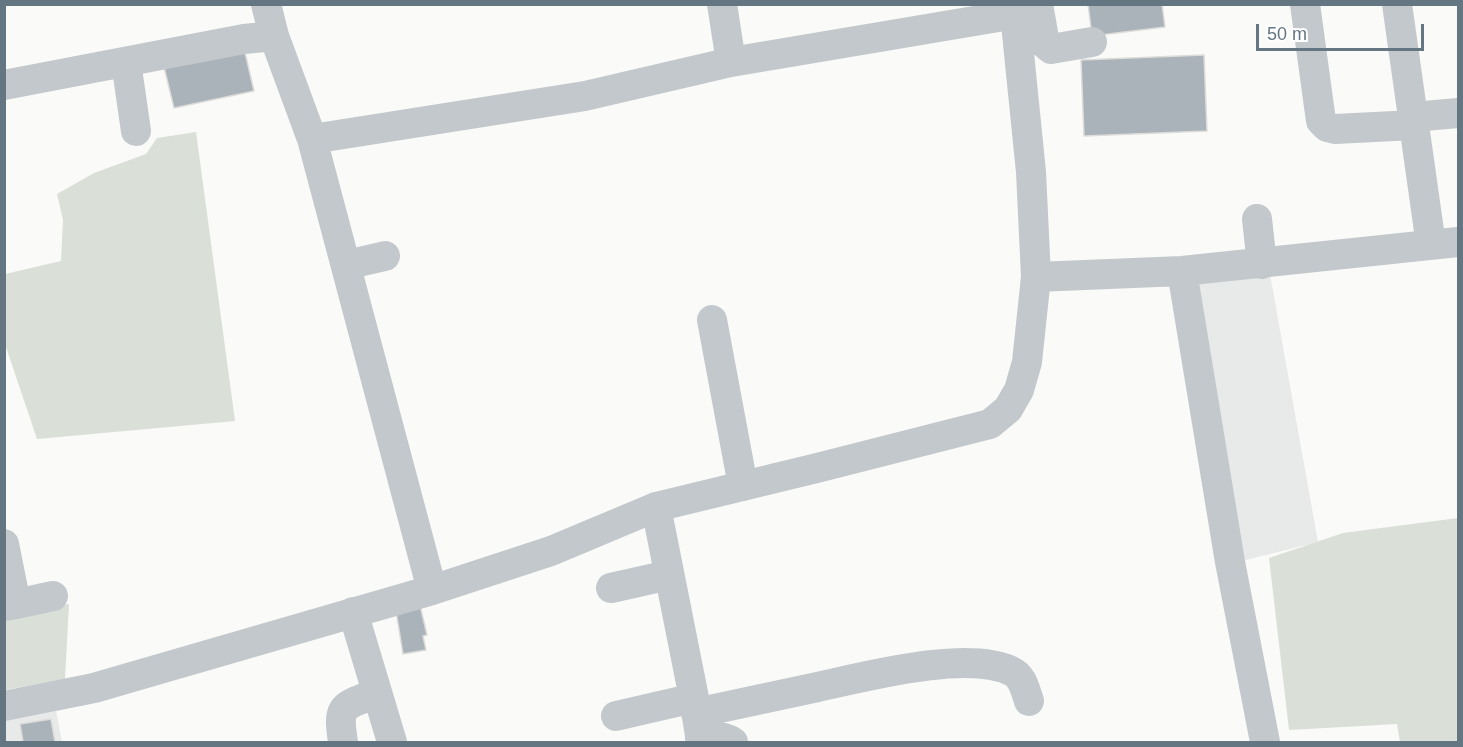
<!DOCTYPE html>
<style>
body{margin:0}
#map{position:relative;width:1463px;height:747px;overflow:hidden;background:#fafaf8;font-family:Helvetica,sans-serif}
canvas{display:block}
.frame{position:absolute;inset:0;border:6px solid #657683;pointer-events:none}
.scale{position:absolute;left:1256px;top:24px;width:168px;height:27px;box-sizing:border-box;border:3px solid #657683;border-top:0;padding-left:8px;font-size:18px;line-height:21px;white-space:nowrap;color:#657683;-webkit-text-stroke:4px #fff;paint-order:stroke}
</style>
<div id="map">
<canvas width="1463" height="747"></canvas>
<div class="frame"></div>
<div class="scale">50 m</div>
</div>
<script>
const ctx = document.querySelector('canvas').getContext('2d');
ctx.lineJoin = 'round';
function fillPath(path, color) { ctx.fillStyle = color; ctx.fill(path, 'evenodd'); }
function stroke(path, color, width, dash) { ctx.strokeStyle = color; ctx.lineWidth = width; ctx.lineCap = dash ? 'butt' : 'round'; ctx.setLineDash(dash || []); ctx.stroke(path); }
const built = new Path2D(`
 M1268,263L1318,542L1234,563L1182,271Z
 M56,711L62,742H5V721Z`);
const green = new Path2D(`
 M196,132L235,421L37,439L5,344V274L61,261L63,220L57,194L94,173L146,154L157,138Z
 M1458,518V742H1400L1397,724L1289,730L1269,558L1343,533Z
 M69,604L65,679L5,690V615Z`);
const building = new Path2D(`
 M1088,4H1162L1165,27L1092,36Z
 M244,48L254,91L174,108L163,63Z
 M1204,55L1207,131L1084,136L1081,60Z
 M420,605L427,635L423,636L426,650L403,654L396,611Z
 M51,719L55,742H23L20,724Z`);
const minor = new Path2D(`
 M266,4L274,36L312,139L432,590
 M722,4L731,62
 M1038,4L1045,44L1051,49L1092,42
 M1305,4L1321,121L1327,127L1335,129L1414,125
 M1397,4L1431,245
 M126,62L136,131
 M4,85L244,39L274,36
 M1413,117L1458,113
 M312,139L585,96L731,62L1016,14
 M1257,219L1262,264
 M346,265L385,256
 M1182,271L1230,562L1265,742
 M1036,277L1182,271L1458,242
 M712,320L743,486
 M656,507L694,698L701,742
 M4,544L16,604L4,606
 M611,588L669,575
 M16,604L53,596
 M353,612L392,742
 M4,706L94,688L432,590L551,551L656,507L817,468L990,424L1008,409L1019,390L1027,362L1036,277L1031,172L1014,4
 M696,713C735,705 774,696 813,688C860,678 967,649 1011,671C1023,676 1025,690 1029,701
 M616,716L694,698
 M700,738C712,737 723,735 733,742
 M343,742C337,703 343,707 377,693`);
fillPath(built, '#e8e9e9');
fillPath(green, '#dadfd7');
fillPath(building, '#aab3b9');
stroke(building, '#dcdcda', 1.5);
stroke(minor, '#c3c8cc', 30);
</script>
